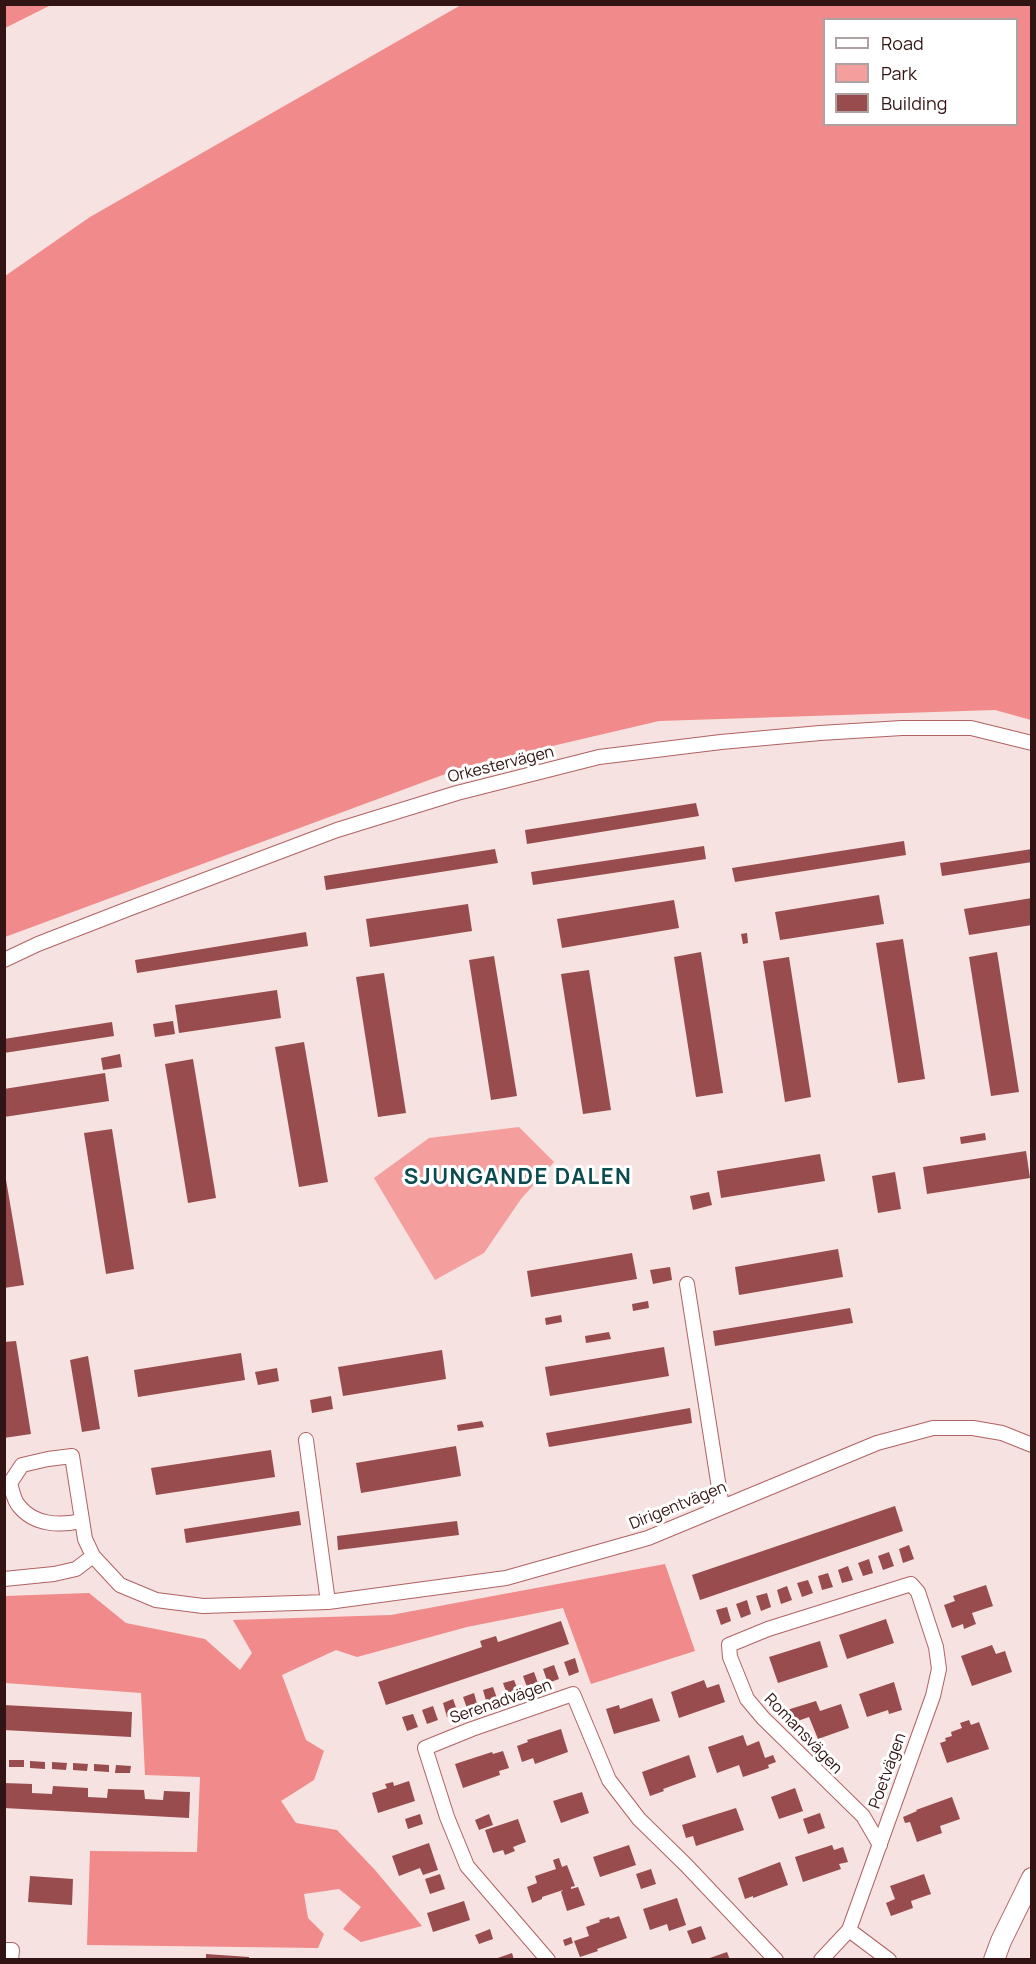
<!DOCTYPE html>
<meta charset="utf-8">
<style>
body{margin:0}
#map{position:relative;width:1036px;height:1964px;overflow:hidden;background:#f5e2e1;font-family:Manrope,sans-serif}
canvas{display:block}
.frame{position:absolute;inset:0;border:6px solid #331414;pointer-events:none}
.legend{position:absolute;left:823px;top:18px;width:195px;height:108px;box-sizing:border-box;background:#fff;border:2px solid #ada1a1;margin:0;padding:8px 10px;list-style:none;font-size:18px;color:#331414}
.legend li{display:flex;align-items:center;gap:12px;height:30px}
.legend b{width:30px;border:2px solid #ada1a1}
</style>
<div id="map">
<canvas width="1036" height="1964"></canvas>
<div class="frame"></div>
<ul class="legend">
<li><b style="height:8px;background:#fff"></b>Road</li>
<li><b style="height:16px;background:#f49f9d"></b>Park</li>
<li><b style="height:16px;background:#984c4d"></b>Building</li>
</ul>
</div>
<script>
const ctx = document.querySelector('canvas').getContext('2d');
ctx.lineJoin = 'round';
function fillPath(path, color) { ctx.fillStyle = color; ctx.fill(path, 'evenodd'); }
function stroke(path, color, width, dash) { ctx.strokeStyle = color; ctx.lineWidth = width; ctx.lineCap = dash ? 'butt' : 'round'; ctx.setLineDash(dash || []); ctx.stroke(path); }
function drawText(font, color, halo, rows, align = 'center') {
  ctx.font = font + ' Manrope,sans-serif'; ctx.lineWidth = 6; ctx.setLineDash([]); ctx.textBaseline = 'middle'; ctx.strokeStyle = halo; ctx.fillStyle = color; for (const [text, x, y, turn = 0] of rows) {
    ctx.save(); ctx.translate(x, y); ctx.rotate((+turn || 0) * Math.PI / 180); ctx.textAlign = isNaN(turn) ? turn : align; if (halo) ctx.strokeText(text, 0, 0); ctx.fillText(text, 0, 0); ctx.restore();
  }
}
const green = new Path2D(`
 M519,1127L554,1162L521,1199L484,1253L435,1280L374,1178L429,1138Z`);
const forest = new Path2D(`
 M5,4H51V5L5,28Z
 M461,5H1031V720L995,710L659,721L467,766L5,937V276L90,217ZM824,20H1016V124H824Z
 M665,1564L695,1651L591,1684L563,1608L467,1627L357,1657L336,1650L282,1675L306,1740L324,1751L314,1780L281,1801L296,1823L337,1830L375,1870L422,1926L361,1942L343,1929L361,1907L339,1889L304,1894L308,1918L324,1934L318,1948L87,1945L90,1851L197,1852L200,1777L145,1775L141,1693L5,1683V1596L89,1593L126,1623L205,1639L240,1670L252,1653L233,1620L391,1615Z`);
const building = new Path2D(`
 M696,803L699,816L527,844L525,830Z
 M904,841L906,855L735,882L732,868Z
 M704,846L706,859L533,885L531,872Z
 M495,849L498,863L326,890L324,876Z
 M1032,849V862L942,876L940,863Z
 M879,895L884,924L780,940L775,912Z
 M1032,898V925L969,935L964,909Z
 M674,900L679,928L562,948L557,919Z
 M468,904L472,931L370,947L366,919Z
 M306,932L308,946L137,973L135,960Z
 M747,933L748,943L743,944L741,934Z
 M903,939L925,1079L898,1083L876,943Z
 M701,952L723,1093L696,1097L674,957Z
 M997,952L1019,1092L991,1096L969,957Z
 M494,956L517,1096L491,1100L469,960Z
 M789,957L811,1097L785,1102L763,961Z
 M589,970L611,1110L583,1114L561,974Z
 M384,973L406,1113L378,1117L356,977Z
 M277,990L281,1018L179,1033L175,1005Z
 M173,1021L175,1034L155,1037L153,1024Z
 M112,1022L114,1036L4,1053V1039Z
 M304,1042L328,1182L299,1187L275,1047Z
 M120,1054L122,1067L103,1070L101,1058Z
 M193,1059L216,1198L188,1203L165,1064Z
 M105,1073L109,1101L4,1117V1089Z
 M112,1129L134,1269L106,1274L84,1133Z
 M985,1133L986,1140L961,1144L960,1137Z
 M1026,1151L1030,1178L927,1194L923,1167Z
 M820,1154L825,1181L721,1198L717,1171Z
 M4,1168L24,1285L4,1288Z
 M895,1172L901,1209L878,1213L872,1176Z
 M709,1192L712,1205L693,1210L690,1196Z
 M838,1249L843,1277L739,1295L735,1267Z
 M632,1253L637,1279L531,1297L527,1271Z
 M670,1267L672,1280L653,1284L650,1270Z
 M648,1301L649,1308L633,1311L632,1304Z
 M850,1308L853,1323L715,1346L713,1331Z
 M561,1315L562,1322L546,1325L545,1318Z
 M609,1332L611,1339L586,1343L585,1336Z
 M16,1341L31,1434L4,1438V1342Z
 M664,1347L669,1376L550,1396L545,1367Z
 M442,1350L446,1379L343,1396L338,1367Z
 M241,1353L245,1380L138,1397L134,1370Z
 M88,1356L100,1429L82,1432L70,1360Z
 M277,1368L279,1381L258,1385L255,1372Z
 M331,1396L333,1409L312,1413L310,1400Z
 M690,1408L692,1423L549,1447L546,1433Z
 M482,1421L484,1427L458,1431L457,1425Z
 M456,1446L461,1476L361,1493L356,1463Z
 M271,1450L275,1477L156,1495L151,1468Z
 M895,1506L903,1531L700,1600L692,1575Z
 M299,1511L301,1525L186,1543L184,1529Z
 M457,1521L459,1535L338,1550L337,1536Z
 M909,1545L914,1559L903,1563L899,1549Z
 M889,1552L894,1566L883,1570L878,1556Z
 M869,1559L873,1573L863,1576L858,1563Z
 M848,1566L853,1580L842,1583L838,1570Z
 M828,1573L833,1587L822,1590L818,1576Z
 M808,1580L813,1593L802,1597L797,1583Z
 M986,1585L993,1606L972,1613L976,1624L964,1629L963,1624L952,1628L944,1605L955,1601L953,1596Z
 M787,1586L792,1600L781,1604L777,1590Z
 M767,1593L771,1607L761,1611L756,1596Z
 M747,1600L751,1614L741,1618L736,1604Z
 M727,1607L731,1621L721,1625L716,1610Z
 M886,1619L894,1643L847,1659L839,1635Z
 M561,1621L569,1644L386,1705L378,1682L482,1647L480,1641L496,1636L498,1642Z
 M820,1641L828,1667L778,1683L769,1657Z
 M992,1645L996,1654L1005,1651L1012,1672L972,1686L961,1656Z
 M575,1658L579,1672L569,1676L564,1662Z
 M554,1665L559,1679L548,1683L543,1669Z
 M534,1672L539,1686L528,1690L523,1676Z
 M514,1680L519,1693L508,1697L503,1683Z
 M704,1680L707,1688L719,1684L725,1702L679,1718L671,1692Z
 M894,1682L902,1710L889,1714L888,1710L867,1717L859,1694Z
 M493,1687L498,1701L487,1704L483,1690Z
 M474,1693L478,1707L468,1711L463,1697Z
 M652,1698L660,1721L614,1734L606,1709L619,1705L620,1709Z
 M453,1699L458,1713L447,1717L443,1703Z
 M816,1701L820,1711L841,1704L849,1728L818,1739L809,1717L792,1723L787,1710Z
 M4,1705L132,1712L131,1737L4,1730Z
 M433,1706L438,1720L427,1724L422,1710Z
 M413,1714L418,1727L407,1731L402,1717Z
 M969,1720L971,1725L979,1722L989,1749L947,1763L940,1743L946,1741L945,1738L952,1736L951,1732L962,1728L960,1723Z
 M561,1729L568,1752L535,1764L533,1758L522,1762L517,1746L528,1742L527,1740Z
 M743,1735L747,1746L759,1741L765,1758L773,1755L776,1762L768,1765L769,1768L743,1777L739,1765L717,1773L708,1747Z
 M503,1751L509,1768L499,1771L500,1775L463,1788L455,1764L492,1752L493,1754Z
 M689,1755L696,1777L663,1789L664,1791L650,1796L642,1772Z
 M9,1760H24V1767H9Z
 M30,1761L45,1762V1769L30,1768Z
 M52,1762L67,1763L66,1770L52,1769Z
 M73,1763L88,1764L87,1771L73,1770Z
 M94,1764L109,1765V1772L94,1771Z
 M116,1765L131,1766L130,1773H115Z
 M409,1781L415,1801L378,1813L372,1793L387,1788L385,1784L393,1782L394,1786Z
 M4,1783L32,1784V1793L52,1794L53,1786L88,1788V1797L107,1798L108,1789L144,1790L145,1799L163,1800L164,1791L190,1792L189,1818L4,1808Z
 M795,1788L803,1811L779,1819L771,1797Z
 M582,1792L589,1813L561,1823L553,1801Z
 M952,1797L960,1819L940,1826L942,1833L917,1842L910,1822L905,1823L903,1817L917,1811L916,1810Z
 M736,1808L744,1830L696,1846L693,1836L686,1838L682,1825Z
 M820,1813L825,1828L808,1834L803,1819Z
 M420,1814L423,1824L408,1829L405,1819Z
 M489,1814L493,1825L479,1830L475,1820Z
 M518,1819L526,1842L513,1847L515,1851L505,1855L503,1850L493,1853L485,1830Z
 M429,1843L438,1870L423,1875L420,1868L399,1876L392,1856Z
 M629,1845L636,1865L600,1877L593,1857Z
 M832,1845L834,1850L843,1847L848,1862L839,1864L841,1869L803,1882L795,1857Z
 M559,1858L562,1867L567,1865L575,1886L571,1887V1889L578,1887L585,1905L567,1911L561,1892L563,1890L542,1897V1899L532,1903L527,1887L537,1883L535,1876L556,1869L553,1860Z
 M780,1862L788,1885L753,1898V1896L745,1899L738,1878Z
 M651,1869L656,1884L641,1889L636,1874Z
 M440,1874L445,1889L430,1894L425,1879Z
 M924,1874L931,1894L911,1901L913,1908L891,1916L886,1903L895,1899L890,1886Z
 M30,1876L73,1879L72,1905L28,1902Z
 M677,1898L686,1925L669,1931L667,1924L650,1930L643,1909Z
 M464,1901L470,1920L433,1932L427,1913Z
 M619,1916L627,1938L597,1949L598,1951L580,1957L574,1941L589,1936L586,1927L600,1922L599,1920L609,1917L610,1919Z
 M701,1926L706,1939L692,1944L687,1931Z
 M490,1929L493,1939L479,1944L475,1935Z
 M571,1937L573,1943L565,1946L563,1940Z
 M727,1952L730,1960H707V1959Z
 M512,1953L514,1960H495V1959Z
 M206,1954L249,1957V1960H206Z`);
const minor = new Path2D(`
 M4,960L38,944L128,909L337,830L457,793L599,757L721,742L820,733L902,728H971L1032,743
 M687,1284L722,1507
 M306,1440L328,1602
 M81,1521C60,1526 34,1525 19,1506C14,1501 12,1490 10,1483L22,1465L48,1459L72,1456L85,1539L93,1556L120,1585L156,1600L203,1606L328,1602L506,1578L648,1538L877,1443L933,1428H973L1002,1433L1032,1445
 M4,1579L54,1574L76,1569L93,1556
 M849,1930L889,1960
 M4,1950H12L11,1960
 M548,1960L467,1866L447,1817L425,1748L472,1729L573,1694L609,1780L639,1819L686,1865L776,1960
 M821,1960L849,1930L933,1696L939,1669L936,1647L918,1592L911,1584L768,1629L729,1645L730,1657L747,1699L763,1718L863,1816L880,1845`);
const secondary = new Path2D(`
 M994,1960L1001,1941L1032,1878`);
const streetNames = [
 ["Orkestervägen",501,765,-14],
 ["Dirigentvägen",678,1506,-22],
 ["Serenadvägen",501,1702,-19],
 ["Romansvägen",803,1734,46],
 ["Poetvägen",888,1771,-70]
];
const districtNames = [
 ["SJUNGANDE DALEN",518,1178]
];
fillPath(green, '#f49f9d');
fillPath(forest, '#f18a8a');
fillPath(building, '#984c4d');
stroke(minor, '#b16262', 16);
stroke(secondary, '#b16262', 22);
stroke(minor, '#fff', 14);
stroke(secondary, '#fff', 20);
drawText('16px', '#331414', '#fff', streetNames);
ctx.letterSpacing = '1.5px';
drawText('bold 22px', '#0b4b4f', '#fff', districtNames);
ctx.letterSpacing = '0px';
</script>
